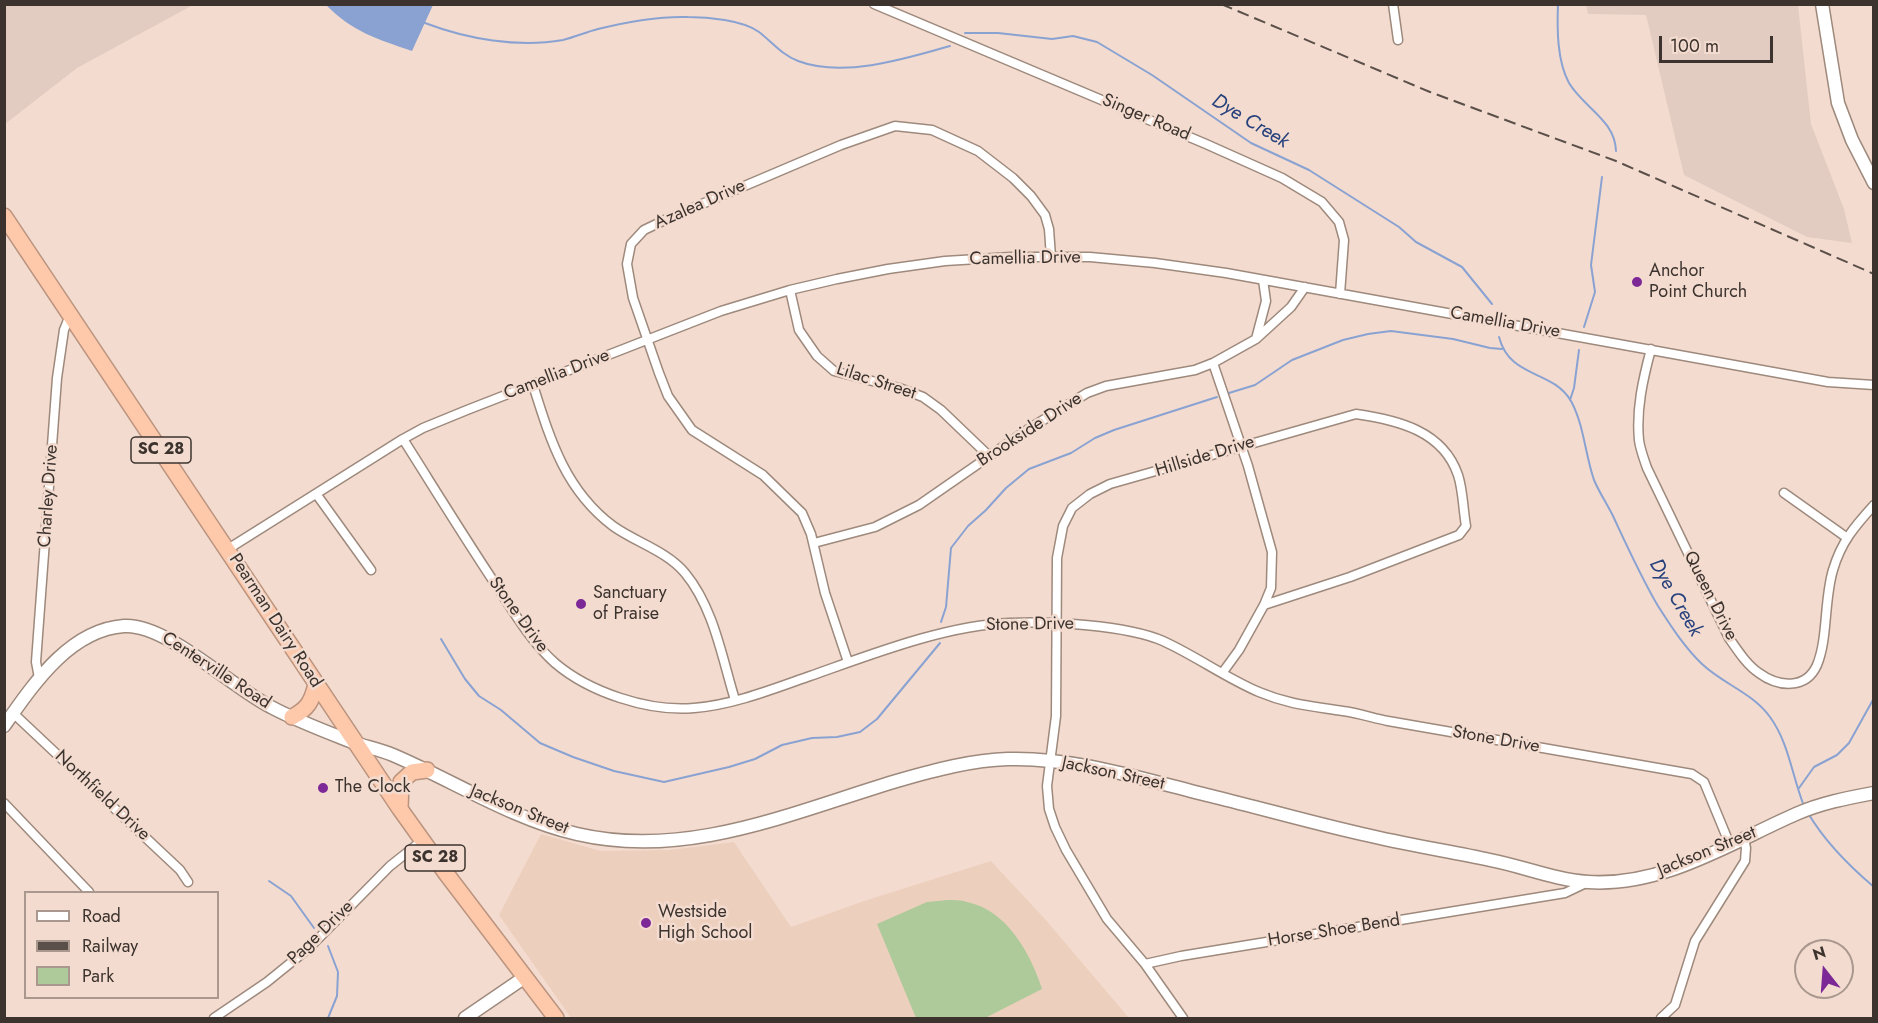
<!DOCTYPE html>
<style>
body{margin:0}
#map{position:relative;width:1878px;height:1023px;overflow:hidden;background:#f3dccf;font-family:Jost,sans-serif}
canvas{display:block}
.frame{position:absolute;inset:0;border:6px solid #3c332e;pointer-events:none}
.legend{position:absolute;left:24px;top:891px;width:195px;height:108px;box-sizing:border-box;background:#f3dccf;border:2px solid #aa988f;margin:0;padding:8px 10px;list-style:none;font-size:18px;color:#3c332e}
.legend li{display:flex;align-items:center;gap:12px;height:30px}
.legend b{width:30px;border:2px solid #aa988f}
.north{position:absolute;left:1794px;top:939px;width:60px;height:60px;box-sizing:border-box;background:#f3dccf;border:2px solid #aa988f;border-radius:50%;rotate:343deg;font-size:16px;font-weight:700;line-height:24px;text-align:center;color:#3c332e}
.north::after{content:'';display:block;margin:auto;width:21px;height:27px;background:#7d2897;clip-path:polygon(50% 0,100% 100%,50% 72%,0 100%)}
.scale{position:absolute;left:1659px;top:36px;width:114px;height:27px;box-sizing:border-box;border:3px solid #3c332e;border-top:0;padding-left:8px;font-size:18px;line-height:21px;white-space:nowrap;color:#3c332e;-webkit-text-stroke:4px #f3dccf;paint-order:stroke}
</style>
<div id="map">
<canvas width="1878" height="1023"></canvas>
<div class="frame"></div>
<ul class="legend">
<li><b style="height:8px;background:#fff"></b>Road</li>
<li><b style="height:8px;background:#5a4f49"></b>Railway</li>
<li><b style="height:16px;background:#afca9a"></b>Park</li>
</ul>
<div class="north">N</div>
<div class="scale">100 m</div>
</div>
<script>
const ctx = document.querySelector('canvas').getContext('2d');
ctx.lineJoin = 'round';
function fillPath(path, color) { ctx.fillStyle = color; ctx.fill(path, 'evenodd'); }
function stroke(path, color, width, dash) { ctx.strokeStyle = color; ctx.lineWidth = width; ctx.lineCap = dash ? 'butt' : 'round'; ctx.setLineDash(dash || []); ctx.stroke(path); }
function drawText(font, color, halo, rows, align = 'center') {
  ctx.font = font + ' Jost,sans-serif'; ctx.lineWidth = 5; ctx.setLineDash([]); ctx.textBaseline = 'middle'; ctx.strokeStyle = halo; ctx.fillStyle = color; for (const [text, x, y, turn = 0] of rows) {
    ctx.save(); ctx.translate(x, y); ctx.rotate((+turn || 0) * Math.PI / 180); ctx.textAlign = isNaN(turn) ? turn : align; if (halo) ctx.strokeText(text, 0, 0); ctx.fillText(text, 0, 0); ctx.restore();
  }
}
const industrial = new Path2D(`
 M5,4H193V5L77,68L5,124Z
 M1586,5H1798L1811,124L1844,209L1852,243L1807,237L1684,175L1646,15L1588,14Z`);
const built = new Path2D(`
 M541,834L601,851L670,850L734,842L791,927L864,901L991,861L1045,919L1129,1018H571L499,915Z`);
const green = new Path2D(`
 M948,900C954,900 961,900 967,902C1007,910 1031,954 1042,989L985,1018H916L877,924L927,902Z`);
const water = new Path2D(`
 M326,5H433L412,51C377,39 353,32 326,5Z`);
const stream = new Path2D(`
 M1558,4C1557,29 1557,61 1569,83C1584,108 1615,120 1616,151
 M425,23C467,39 518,48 563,40C575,37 586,32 598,29C626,22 659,16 688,17C707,17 743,20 759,32C772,42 782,55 798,61C843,78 905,59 950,46
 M965,33H998L1052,39L1073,36L1097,42L1152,75L1251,143L1309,170L1399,227L1416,242L1462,267L1492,304
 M1584,327L1595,292L1591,265L1602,177
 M1499,337C1510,379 1552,369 1571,401C1584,425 1585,454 1594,480C1599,492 1607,504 1613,516C1627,546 1641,577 1658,606C1671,626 1684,647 1702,664C1723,684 1753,693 1770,717C1789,743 1792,776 1804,806
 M1229,393L1255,385L1292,360L1343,340L1368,334L1391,331L1453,339L1490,348L1502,349
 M1570,400L1574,388L1579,350
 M941,622L946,607L951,548L968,526L986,510L1006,488L1029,469L1071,453L1095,438L1114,430L1217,397
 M441,639L465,679L479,696L501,710L540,743L573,757L614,771L664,782L729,767L755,759L782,745L812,738L837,737L860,732L877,719L940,643
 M1799,788L1814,767L1837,755L1849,743L1874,698
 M1808,813C1825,842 1848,865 1874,887
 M269,881L291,896L314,928
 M328,946L338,972L337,996L328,1018`);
const street = new Path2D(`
 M874,4L1206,144L1282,178L1322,202L1339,222L1344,240L1340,294
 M1393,4L1398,40
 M790,290L799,330L817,356L834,371L899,388L923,397L941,410L989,456
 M1256,339L1291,307L1305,287
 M1651,349C1643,379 1636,409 1639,440C1640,449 1644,459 1647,468L1729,638C1738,651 1747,665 1759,673C1778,687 1806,690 1817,665C1828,639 1824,599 1833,570C1841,542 1855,526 1874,505
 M1213,363L1248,466L1272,552L1271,588L1264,605
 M533,385C550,439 565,490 613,526C635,542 667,551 685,573C714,608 722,658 735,700
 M403,439C434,488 464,537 496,585C513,611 531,642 555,663C589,692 648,712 694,708C733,705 773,689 810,676C870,655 946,625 1009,623C1050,621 1126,625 1163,641C1196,656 1226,678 1259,692C1290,705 1311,706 1343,711C1358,713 1373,718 1388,721L1692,774L1704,782L1730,845
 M1784,493L1846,537
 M317,495L371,570
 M814,543L875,527L919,505L1027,430L1087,393L1106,386L1195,370L1213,363L1256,339L1266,301L1263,280
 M228,549L403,439L423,428L467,410L721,311L790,290L837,279L888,269L945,261L1011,257H1090L1155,263L1226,273L1828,382L1874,385
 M848,662L825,593L811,534L802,513L763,475L692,430L668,396L659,373L633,298L627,264L631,244L644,230L669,218L841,145L895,126L932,130L978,151L1013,178L1031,196L1045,215L1049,229L1051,257
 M39,678L36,662L57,378L64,330L70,315
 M13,713L180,870L188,882
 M4,803L89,892
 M1145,964L1107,919L1066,850L1055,827L1049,809L1047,786L1056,716L1057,558L1063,526L1072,508L1090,494L1110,484L1356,414C1398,420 1443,431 1458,475C1463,490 1463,509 1466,526L1459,535L1350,577L1264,605L1239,650L1223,672
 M214,1018L267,982L309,948L390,866L423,840
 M1183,1018L1145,964L1181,956L1565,893L1586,883
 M1661,1018L1675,1005L1695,941L1745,861L1746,848L1744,839`);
const secondary = new Path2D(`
 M1822,4L1838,103L1852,140L1874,183
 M4,726C33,685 69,630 124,626C166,623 231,687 271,707C297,721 327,732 355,743C367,747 381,750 393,755C454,781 512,819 577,834C689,860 795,811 900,780C935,770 972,760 1008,759C1078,757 1148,781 1215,797C1264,809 1313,823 1362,834C1404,844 1447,851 1490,860C1522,866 1555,880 1588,882C1663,887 1730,843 1796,814C1821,803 1847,798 1874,793
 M465,1018L525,977`);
const highway = new Path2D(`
 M4,216L400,809L445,872L556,1018
 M292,717C308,709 312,701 316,684
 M400,809L401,782L412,772L427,770`);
const rail = new Path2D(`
 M1221,4L1430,92L1616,161L1874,274`);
const markers = [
 [1637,282,6,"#7d2897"],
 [581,604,6,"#7d2897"],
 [323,788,6,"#7d2897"],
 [646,923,6,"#7d2897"]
];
const shields = [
 [161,450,60],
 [435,858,60]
];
const shieldNames = [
 ["SC 28",161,450],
 ["SC 28",435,858]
];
const streetNames = [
 ["Singer Road",1146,118,23],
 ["Azalea Drive",700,205,-24],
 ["Camellia Drive",1025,259,-1],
 ["Camellia Drive",1505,323,10],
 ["Camellia Drive",557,375,-21],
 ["Lilac Street",876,382,18],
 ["Brookside Drive",1030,430,-33],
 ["Hillside Drive",1205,457,-17],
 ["Charley Drive",49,496,-86],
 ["Queen Drive",1710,596,63],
 ["Stone Drive",518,615,54],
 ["Pearman Dairy Road",275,621,57],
 ["Stone Drive",1030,625,-1],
 ["Centerville Road",216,671,33],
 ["Stone Drive",1496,740,10],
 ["Jackson Street",1113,774,12],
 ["Northfield Drive",102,796,43],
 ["Jackson Street",519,810,22],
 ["Jackson Street",1707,852,-22],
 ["Horse Shoe Bend",1334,931,-9],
 ["Page Drive",321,933,-44]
];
const poiNames = [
 ["Anchor",1649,272],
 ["Point Church",1649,293],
 ["Sanctuary",593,594],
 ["of Praise",593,615],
 ["The Clock",335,788],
 ["Westside",658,913],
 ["High School",658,934]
];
const waterNames = [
 ["Dye Creek",1250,122,31],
 ["Dye Creek",1675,598,60]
];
fillPath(industrial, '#e2ccc1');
fillPath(built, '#edcfbe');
fillPath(green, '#afca9a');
fillPath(water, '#8aa2d2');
stroke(stream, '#8aa2d2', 2);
stroke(street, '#9e897d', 11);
stroke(secondary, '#9e897d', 15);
stroke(highway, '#ba947f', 18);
stroke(street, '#fff', 8);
stroke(secondary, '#fff', 12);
stroke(highway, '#fec8ab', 15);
stroke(rail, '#5a4f49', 2, [12, 6]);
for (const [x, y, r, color] of markers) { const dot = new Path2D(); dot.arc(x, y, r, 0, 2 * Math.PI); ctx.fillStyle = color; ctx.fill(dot); stroke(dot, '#f3dccf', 2); }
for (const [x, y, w] of shields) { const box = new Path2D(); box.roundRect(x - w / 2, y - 13, w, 26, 4.5); ctx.fillStyle = '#f3dccf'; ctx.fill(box); stroke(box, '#3c332e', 1.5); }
drawText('bold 16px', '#3c332e', null, shieldNames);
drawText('18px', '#3c332e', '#f3dccf', streetNames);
drawText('18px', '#3c332e', '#f3dccf', poiNames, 'left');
drawText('italic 20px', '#27417d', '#f3dccf', waterNames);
</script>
